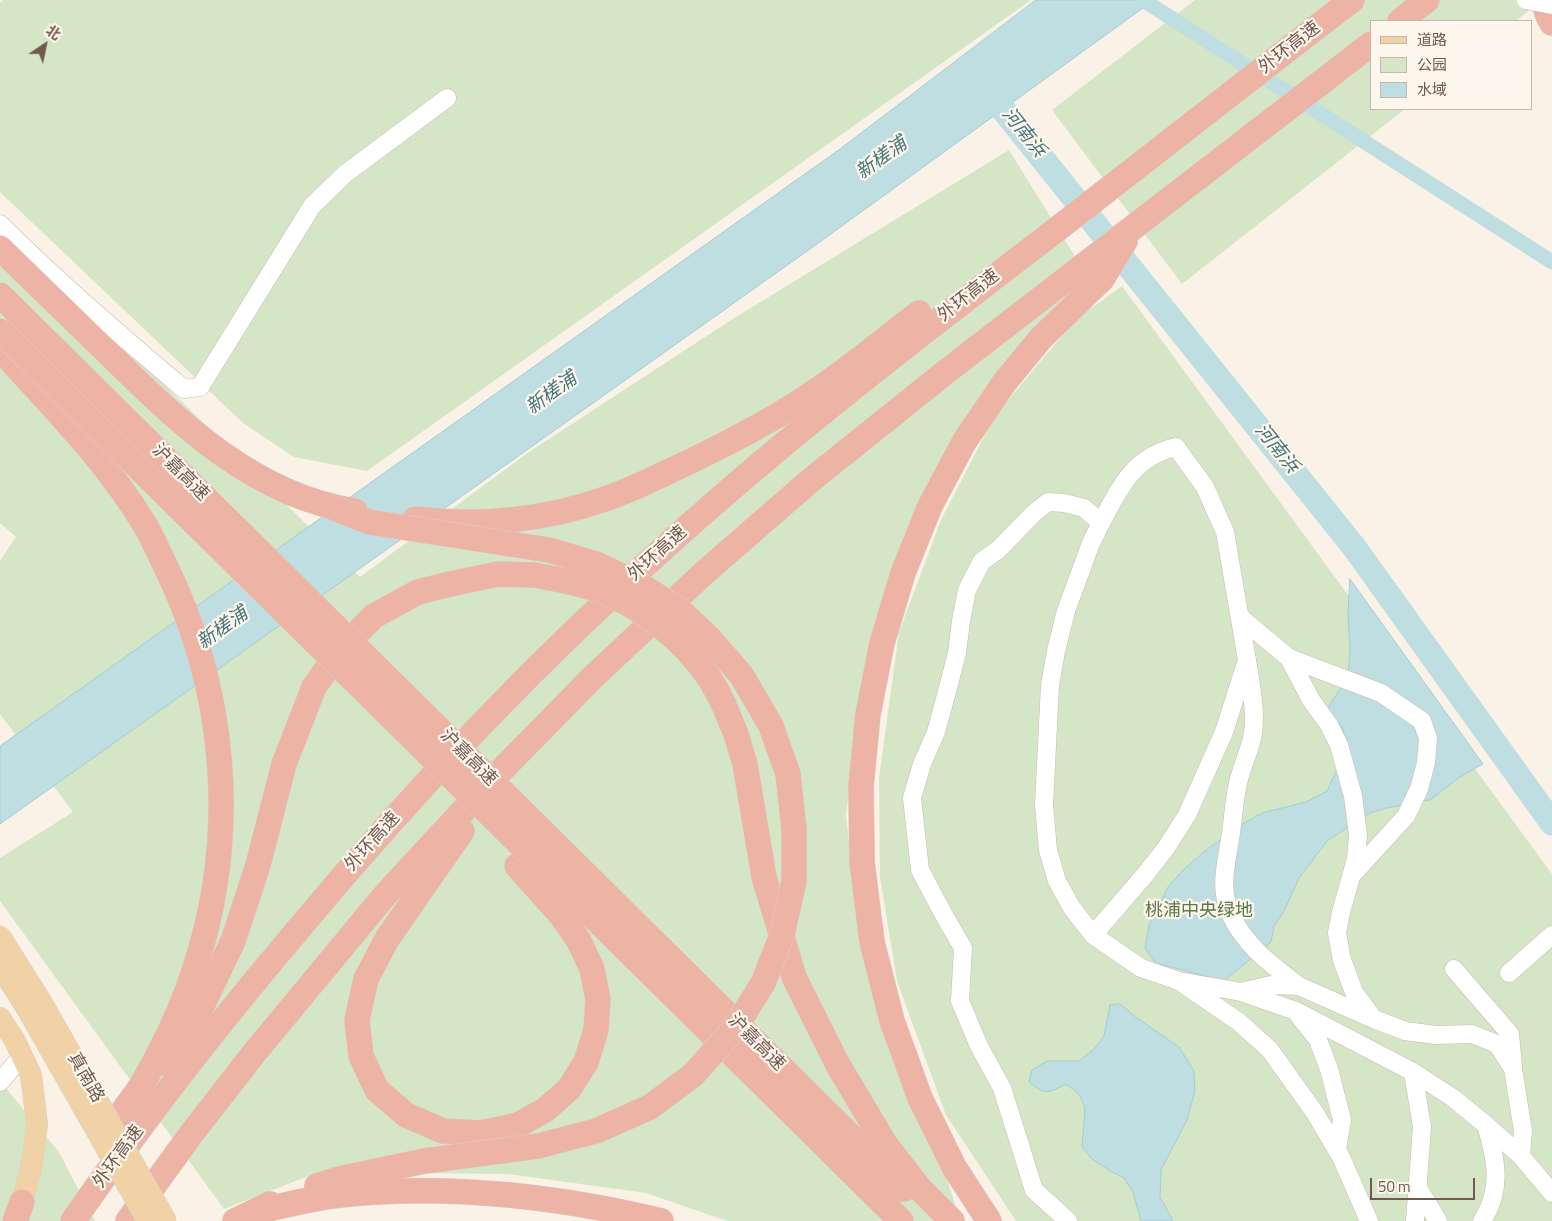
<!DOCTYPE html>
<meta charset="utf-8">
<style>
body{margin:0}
#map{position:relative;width:1552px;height:1221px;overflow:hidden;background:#faf2e7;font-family:"Titillium Web","Noto Sans SC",sans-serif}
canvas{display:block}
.legend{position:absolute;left:1370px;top:20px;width:162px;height:90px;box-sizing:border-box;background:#fdf6ed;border:1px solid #c5b7ad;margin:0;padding:6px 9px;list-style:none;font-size:15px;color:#71594e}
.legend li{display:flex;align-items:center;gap:10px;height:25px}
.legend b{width:25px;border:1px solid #c5b7ad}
.north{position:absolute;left:20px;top:20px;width:50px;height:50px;-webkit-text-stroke:4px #fdf6ed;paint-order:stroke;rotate:34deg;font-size:14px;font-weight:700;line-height:20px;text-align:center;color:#71594e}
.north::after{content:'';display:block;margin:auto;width:18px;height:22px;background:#71594e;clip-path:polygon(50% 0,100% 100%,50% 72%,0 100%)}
.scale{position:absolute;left:1370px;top:1178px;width:105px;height:22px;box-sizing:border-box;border:2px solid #71594e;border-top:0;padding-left:6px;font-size:15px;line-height:18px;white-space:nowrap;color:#71594e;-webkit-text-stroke:4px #fdf6ed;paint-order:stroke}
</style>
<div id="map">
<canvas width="1552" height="1221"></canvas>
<ul class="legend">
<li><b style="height:6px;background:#f1d2a7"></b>道路</li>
<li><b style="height:14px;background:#d5e6c7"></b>公园</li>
<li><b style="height:14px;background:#bedee1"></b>水域</li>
</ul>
<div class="north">北</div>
<div class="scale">50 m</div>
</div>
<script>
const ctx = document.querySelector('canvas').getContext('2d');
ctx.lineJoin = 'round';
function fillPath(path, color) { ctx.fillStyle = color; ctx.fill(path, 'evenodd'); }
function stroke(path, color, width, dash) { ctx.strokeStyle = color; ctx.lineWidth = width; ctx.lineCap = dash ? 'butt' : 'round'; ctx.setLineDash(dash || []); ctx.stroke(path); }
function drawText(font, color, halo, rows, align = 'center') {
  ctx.font = font + ' "Titillium Web","Noto Sans SC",sans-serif'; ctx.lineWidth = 4.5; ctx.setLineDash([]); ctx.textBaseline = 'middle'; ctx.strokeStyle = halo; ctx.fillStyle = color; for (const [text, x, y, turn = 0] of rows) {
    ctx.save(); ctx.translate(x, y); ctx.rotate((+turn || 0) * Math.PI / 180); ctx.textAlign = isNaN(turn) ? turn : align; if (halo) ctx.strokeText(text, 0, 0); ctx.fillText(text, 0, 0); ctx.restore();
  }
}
const green = new Path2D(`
 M3,0H1031L367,471L294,457L243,423L0,192V3Z
 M1195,0H1542L1516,21H1371V109H1405L1182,284L1052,110Z
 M1009,150L1086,274L979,405L862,695L846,815L857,919L961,1221H727L646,1193L508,1174L319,1172L224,1209L0,901V858L73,812L0,714V561L16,537L0,523V223L360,577L526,454L731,320Z
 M1122,286L1552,874V1221H1016L946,1115L897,981L880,877L879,778L899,632L941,520L994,417L1076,319Z
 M0,1081L59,1152L95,1221H0Z`);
const water = new Path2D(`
 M1036,0H1154L817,244L0,824V746L840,149Z
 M1350,579L1483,764L1460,777L1430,800L1386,808L1370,813L1327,841L1299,878L1284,911L1274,926L1271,942L1224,981L1156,963L1145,949L1149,925L1168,887L1183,870L1206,850L1244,823L1262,813L1306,802L1327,791L1347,747L1343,729L1327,709L1348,677L1350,649L1348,615Z
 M1120,1004L1137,1018L1179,1047L1194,1071L1195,1091L1187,1120L1161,1170L1160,1197L1173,1221H1141L1133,1192L1124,1178L1110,1171L1092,1159L1082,1147L1085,1108L1079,1094L1066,1084C1048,1093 1046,1096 1029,1082L1032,1070L1047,1061H1079L1095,1048L1104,1036L1110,1005Z`);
const canal = new Path2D(`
 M1143,0L1552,262`);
const river = new Path2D(`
 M985,87L1354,547L1552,823`);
const minor = new Path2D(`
 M0,224C58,282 121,336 184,389L200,387L312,206L345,174L447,98
 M1241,618L1289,658L1381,693L1422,721L1428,738L1426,763L1419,789L1406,816L1353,874
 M1289,658L1311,700L1329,725L1339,745L1353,796L1358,835L1356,859L1341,912L1337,933L1342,960L1354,992L1374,1019L1405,1031L1436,1035L1472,1034L1497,1044L1513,1069L1523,1131L1521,1156
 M1248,665C1251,687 1256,711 1253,733C1250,752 1240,769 1237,788C1234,803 1233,818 1231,833C1227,861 1218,888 1231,915C1245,946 1273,966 1299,986
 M1093,935L1144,876L1166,848L1187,815L1224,732L1247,660L1225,532L1205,487L1176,447C1133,457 1120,487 1101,523
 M1454,969L1510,1034L1513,1066
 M1509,973L1552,935
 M1185,982L1241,992L1296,1011L1413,1072L1453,1098L1486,1125L1521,1156L1552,1193
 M1241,992L1271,985L1299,986L1371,1018
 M1299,1016L1318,1040L1329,1069L1342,1120L1337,1149
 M1413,1072L1422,1127L1415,1221
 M0,1082L22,1056
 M1418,1188L1438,1221
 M1068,1221L1034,1190L1002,1088L979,1046L960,1001L963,948L945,917L920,870L912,798L922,764L936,732L948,688L957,653L961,621L967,590L982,561L998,550L1034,513L1048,502L1064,503L1084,508L1101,523L1091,543L1066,611L1056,651L1050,685L1044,805L1048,850L1057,881L1072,908L1093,935L1141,968L1179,981L1239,1022L1270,1050L1315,1113L1341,1157L1369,1221
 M1482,1221C1503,1189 1496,1159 1486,1125`);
const major = new Path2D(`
 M0,1018L14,1039L31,1075L37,1124L32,1164L22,1202`);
const highway = new Path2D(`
 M1543,0L1548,16L1552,23
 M1400,21L1427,0
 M0,248C36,283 72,318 108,353C178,422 254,496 355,511
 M0,349C51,405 106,460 145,525C152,536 157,549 163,561C226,687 239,830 196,965C186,997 172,1029 156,1059C151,1068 146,1078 141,1086C133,1099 122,1110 116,1123C112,1131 113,1142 112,1150
 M415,519C478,527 545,520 605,499C635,489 663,474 691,461C724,445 757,428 788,409C834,381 876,346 919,313
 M724,705L736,734L745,764L764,877L794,977L838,1065L885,1144L920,1189L952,1221
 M462,831L387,939L366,979L357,1020L361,1056L377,1090L406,1115L443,1131L481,1133L518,1125L545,1110L569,1089L586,1062L596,1030L598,999L592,969L579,941L561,915L517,866
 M546,835L904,1189
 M530,854L901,1221
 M170,1065L191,1029L233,941L258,865L284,764L314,687L341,649L374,616L418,592L450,584L498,574L534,575
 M317,1186L339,1179L424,1161
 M255,1212C283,1206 311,1198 340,1195C447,1184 557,1196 661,1221
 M15,1221L22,1202
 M73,1221C141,1123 214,1029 291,938C409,796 536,661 674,539C796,429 926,330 1056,230C1155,153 1253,76 1352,0
 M128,1221L192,1133L255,1052L386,894L487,785L593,677L704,573L811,480L947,371L1371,44
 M235,1221L270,1204
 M989,1221L954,1167L920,1098L892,1021L872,942L862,862L861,786L868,714L882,643L903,573L930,506L964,442L1004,383L1041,338L1102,279L1125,241`);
const minorBridge = new Path2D(`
 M1526,0L1552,5`);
const majorBridge = new Path2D(`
 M0,936L39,998L166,1221
 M0,966L26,1007L148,1221`);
const highwayBridge = new Path2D(`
 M0,295L546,835
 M0,331L530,854
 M334,508L369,522L549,550L596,564L637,583L678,609L709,638L742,676L771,726L788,774L794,829V881L782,935L763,983L735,1028L693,1075L650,1107L596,1131L538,1146L424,1161
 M534,575C557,579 579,583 601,591C640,605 684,641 707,675C714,684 719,695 724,705`);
const streetNames = [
 ["外环高速",1290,48,-38],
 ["外环高速",969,296,-38],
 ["沪嘉高速",180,473,45],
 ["外环高速",658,554,-42],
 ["沪嘉高速",468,758,45],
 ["外环高速",373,842,-48],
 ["沪嘉高速",756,1043,45],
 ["真南路",85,1078,60],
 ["外环高速",119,1157,-54]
];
const parkNames = [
 ["桃浦中央绿地",1199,912]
];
const waterNames = [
 ["河南浜",1023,133,51],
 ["新槎浦",882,159,-36],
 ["新槎浦",552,394,-36],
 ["河南浜",1276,449,51],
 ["新槎浦",223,629,-36]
];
fillPath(green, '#d5e6c7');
fillPath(water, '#bedee1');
stroke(water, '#a5cdd2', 1);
stroke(canal, '#bedee1', 15);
stroke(river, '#bedee1', 25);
stroke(minor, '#cbb9af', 19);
stroke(major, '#d7d1cd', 22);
stroke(highway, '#d7d1cd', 26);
stroke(minor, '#fff', 18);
stroke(major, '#f1d2a7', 21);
stroke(highway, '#edb4a5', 25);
stroke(minorBridge, '#cbb9af', 19, []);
stroke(majorBridge, '#d7d1cd', 22, []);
stroke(highwayBridge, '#d7d1cd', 26, []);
stroke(minorBridge, '#fff', 18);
stroke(majorBridge, '#f1d2a7', 21);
stroke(highwayBridge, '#edb4a5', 25);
drawText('18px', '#71594e', '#fdf6ed', streetNames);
drawText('18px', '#5b7a4b', '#fdf6ed', parkNames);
drawText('italic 19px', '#47757b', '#fdf6ed', waterNames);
</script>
